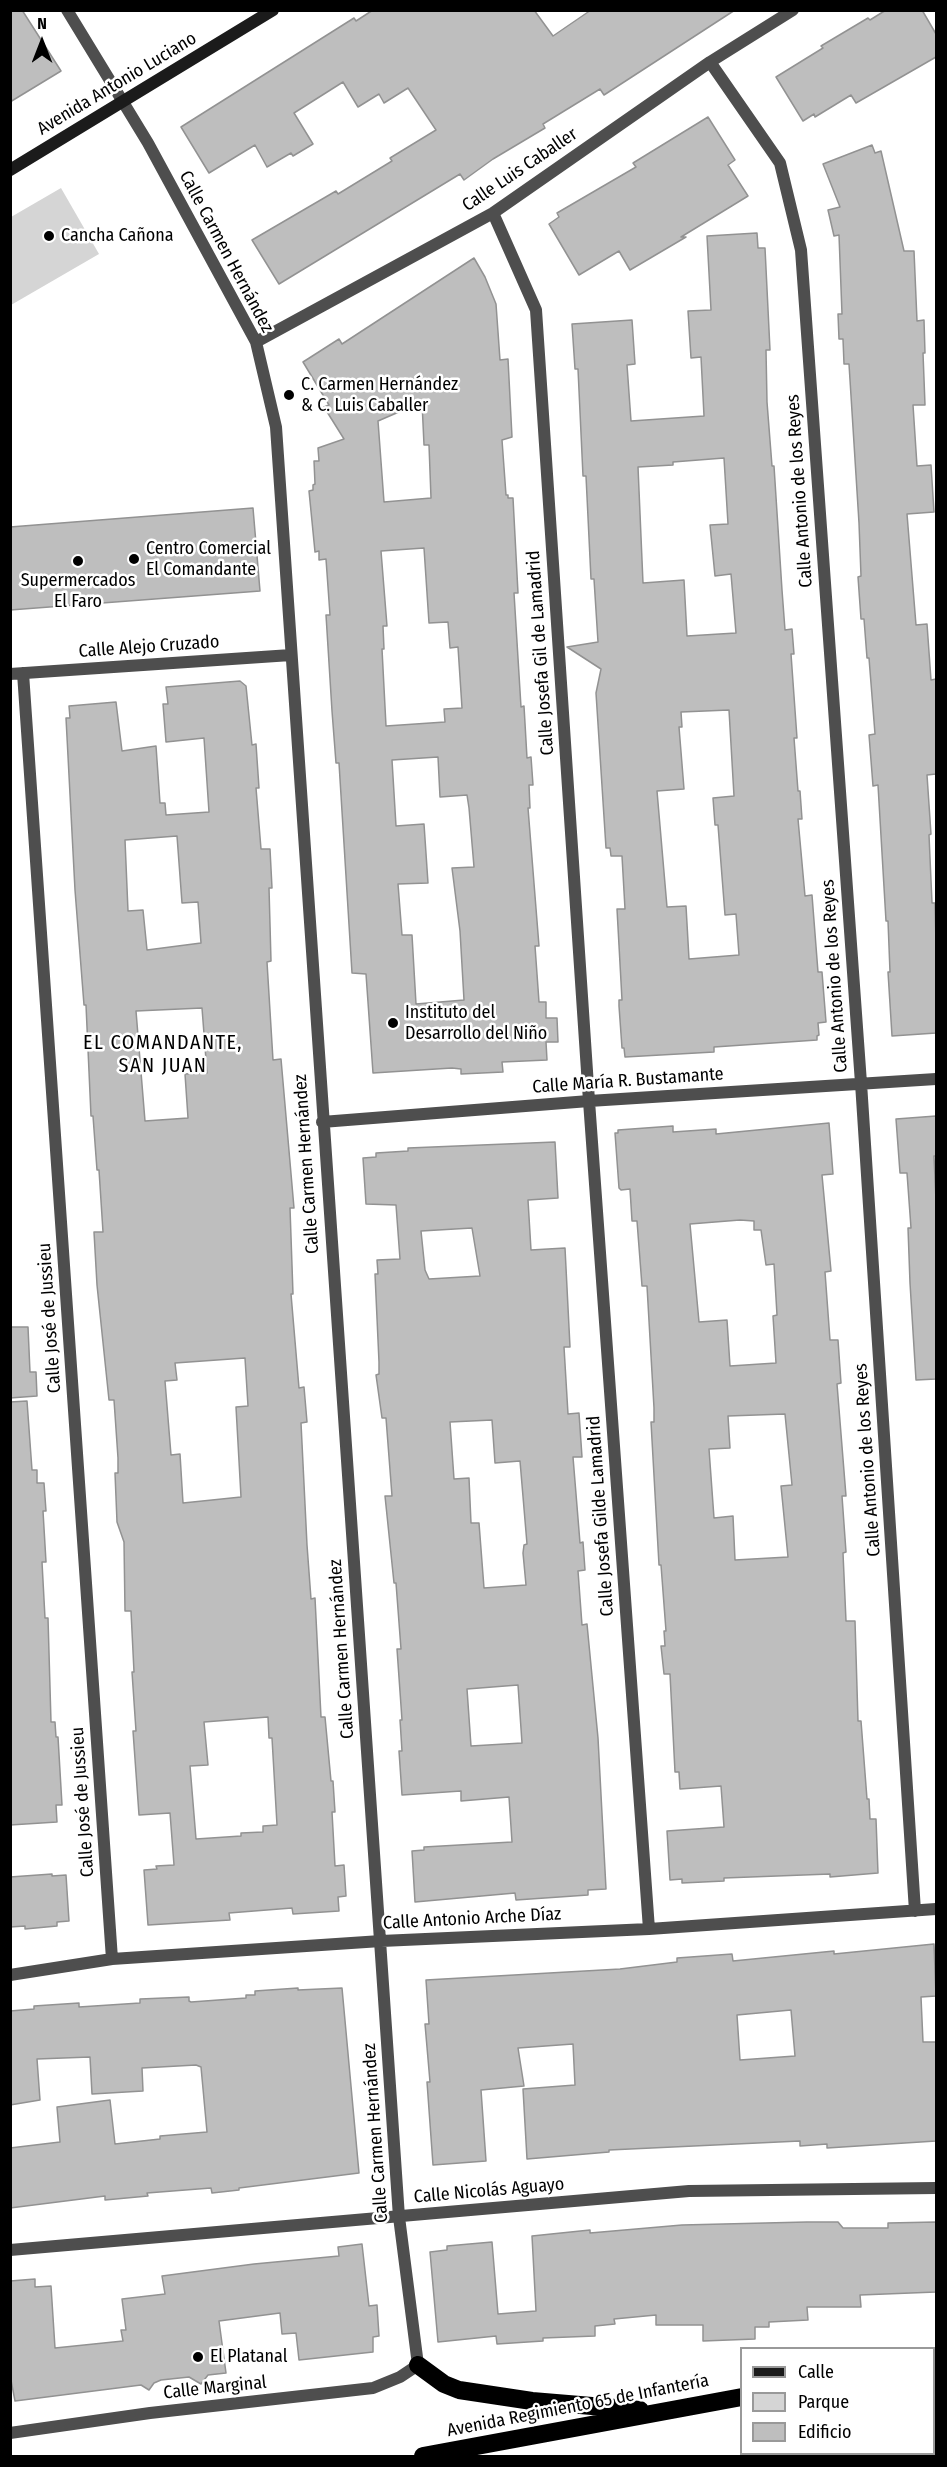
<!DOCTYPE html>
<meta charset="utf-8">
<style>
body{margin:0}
#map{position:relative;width:947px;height:2467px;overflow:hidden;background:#fff;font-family:"Fira Sans Condensed",sans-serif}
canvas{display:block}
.frame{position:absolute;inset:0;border:12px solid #000;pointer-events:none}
.legend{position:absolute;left:740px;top:2347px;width:195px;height:108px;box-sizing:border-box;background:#fff;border:2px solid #999;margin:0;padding:8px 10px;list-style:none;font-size:18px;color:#000}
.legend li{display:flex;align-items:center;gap:12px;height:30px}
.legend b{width:30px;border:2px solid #999}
.north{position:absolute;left:12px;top:12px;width:60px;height:60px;-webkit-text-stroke:4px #fff;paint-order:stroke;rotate:0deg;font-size:16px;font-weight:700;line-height:24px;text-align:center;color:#000}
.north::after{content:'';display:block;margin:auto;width:21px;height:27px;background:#000;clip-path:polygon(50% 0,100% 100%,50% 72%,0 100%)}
</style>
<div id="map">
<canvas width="947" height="2467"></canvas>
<div class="frame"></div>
<ul class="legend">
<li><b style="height:8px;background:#1b1b1b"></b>Calle</li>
<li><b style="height:16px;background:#d5d5d5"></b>Parque</li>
<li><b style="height:16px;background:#bebebe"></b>Edificio</li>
</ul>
<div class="north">N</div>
</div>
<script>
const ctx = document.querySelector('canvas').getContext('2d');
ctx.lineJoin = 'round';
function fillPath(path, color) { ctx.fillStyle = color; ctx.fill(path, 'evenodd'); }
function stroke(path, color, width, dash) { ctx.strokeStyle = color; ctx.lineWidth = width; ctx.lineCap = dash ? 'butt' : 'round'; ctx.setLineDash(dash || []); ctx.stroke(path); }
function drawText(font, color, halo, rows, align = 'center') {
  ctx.font = font + ' "Fira Sans Condensed",sans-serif'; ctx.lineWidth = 5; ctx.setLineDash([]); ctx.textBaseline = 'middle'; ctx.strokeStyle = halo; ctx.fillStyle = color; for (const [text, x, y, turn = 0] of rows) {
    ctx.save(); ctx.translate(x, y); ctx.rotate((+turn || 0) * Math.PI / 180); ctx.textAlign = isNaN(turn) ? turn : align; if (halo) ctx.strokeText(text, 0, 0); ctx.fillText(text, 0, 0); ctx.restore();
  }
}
const green = new Path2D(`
 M61,188L99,254L11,305V217Z`);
const building = new Path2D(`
 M10,10H22L61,71L10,102Z
 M373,10H534L553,36L591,10H735L604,95L600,89L543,124L545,128L493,159L464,180L460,174L279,284L252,240L336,191L338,194L392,161L390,158L436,130L408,88L384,103L379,94L358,107L343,82L294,113L313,144L293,156L291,153L267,167L255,145L209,173L181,127L354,18L356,21Z
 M886,10H922L936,34V57L856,103L851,95L815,117L814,114L803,121L776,77L823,48L821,46L868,18L870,20Z
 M708,117L735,160L728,165L748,196L681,237H686L630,270L619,251L579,275L549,224L559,217L557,213L636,167L633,163Z
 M872,145L875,153L881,151L904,251H914L917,321L924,320L925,353H923L925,405H913L917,466L931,465L934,512L907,514L916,625L927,624L931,680L936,679V774L927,775L931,834L929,835L932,903H935L936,943V1033L892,1036L888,972H890L888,921H886L878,785L873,786L869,735L875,734L869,658H867L864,619H861L858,577L861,576L859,523L849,364H844L843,339H839L838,314H842L839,235L834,236L828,210L840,207L823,164Z
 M757,233L758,248H765L770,350H766L767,402L772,466H774L782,590L785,630L792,629L794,654H791L797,738H794L798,791H800L802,819H798L805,896L812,895L818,972H822L826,1022L818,1023L819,1035L817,1036V1040L714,1047V1052L625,1057L624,1048H622L619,1006V1000H622L617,909H625L622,856H611L610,848H606L596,693L601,669L567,647L598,642L594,579H591L586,476H583L578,369H575L572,324L632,320L635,364L627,365L631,421L704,416L701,357L691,358L688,311L711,310L707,236ZM724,458L728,524L710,525L715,576L731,574L736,633L687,636L684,580L643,583L638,467L673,465V462ZM729,710L734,796L713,798L715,825H718L725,915L736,914L739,955L689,959L686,906L667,907L657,791L684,789L679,727H682L681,712Z
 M474,258L485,277L496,304L500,360L508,359L512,437L502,440L506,495H508V498H513L518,593H514L521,707L524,706L527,758L531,757L533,785H529L530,808H528L539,946H535L539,1002H546V1018H557L558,1042H546L547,1060L502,1062L503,1072L461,1074V1069L452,1068L373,1073L366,974L352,973L339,763H336L332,711L326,615H330L326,559L319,560V551L315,552L309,491L313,490V485L315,484L314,461H319L318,448L344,439L324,407L329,405L303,362L339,339L342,344ZM422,402L424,445H429L431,498L384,502L378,421ZM424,548L429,623L448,622L450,648L458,647L462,708L444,709L445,722L386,726L382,649H384L383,626H387L381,551ZM438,757L440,797L467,795L469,808L474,867L452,868L460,931L464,1000L416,1004L412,935H402L398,884L428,883L424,824L396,826L392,760Z
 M253,508L260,591L10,610V527Z
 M240,681L246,686L252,745L256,744L259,788H256L261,849H270L272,888H269L271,961L267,962L273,1060L281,1059L294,1208H290L293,1294H291L299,1388L304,1387L307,1422L301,1423L307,1545L311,1599L315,1598L321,1717H325L331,1781H333L335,1812H332L335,1866L344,1865L346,1896L338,1897L339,1911L293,1914L292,1908L229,1913L230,1920L148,1925L144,1870L157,1869L156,1866L174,1865L170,1813L139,1815L133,1731H136L132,1672H134L131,1611H125L124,1542L117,1522L115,1473H118V1458L114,1400H109L97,1285L94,1232H103L99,1170H97L93,1116H91L86,1005H84L75,890L66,718H70L69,706L116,702L122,751L156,746L160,803H165L166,815L209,812L204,738L166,742L163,704H168L166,687ZM177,836L182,903L198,902L201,943L147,950L143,910L128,911L125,840ZM202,1008L207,1073L185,1074L188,1118L145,1121L136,1011ZM245,1358L248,1406L236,1407L241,1497L183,1503L180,1454L171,1455L165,1381L177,1380L175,1363ZM268,1717L269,1738H272L277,1825L263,1826V1832L241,1833V1836L196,1839L190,1766L208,1765L204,1722Z
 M936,1116V1156H934L936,1200V1379L916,1380L910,1283L908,1228H911L907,1173H900L896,1119Z
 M829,1123L833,1174L822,1175L831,1271L825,1272L830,1340H838L841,1383L837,1384L846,1496H842L846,1552L843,1553L846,1621H855L858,1721H861L867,1799H869L870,1819H876L878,1873L830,1877V1874L724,1878V1881L682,1883V1879L670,1880L667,1831L724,1827L721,1786L680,1789L679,1772H675L670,1674H664L661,1646H665L664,1631H666L661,1565H659L651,1422H654V1408L647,1286H642L637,1221H632L630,1189L621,1190L619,1188L615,1133H618V1130L673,1126V1132L716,1129V1134ZM740,1220L754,1221V1230H761L766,1265L774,1264L777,1315L773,1316L776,1363L730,1366L727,1320L699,1322L690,1224ZM785,1414L792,1485L781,1486L788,1557L735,1560L733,1516L714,1518L709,1449L730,1448L728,1416Z
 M555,1142L558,1198L528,1200L531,1250L565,1248L570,1347H564L568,1414L579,1413L582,1457H573L580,1543L583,1542L585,1570L578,1571L582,1625L587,1624L598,1738L606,1889L588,1890V1895L516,1900L515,1893L415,1902L412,1851L424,1850V1847L512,1842L509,1797L461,1801V1791L402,1795L399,1751H402L400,1720H402L397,1649H401L396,1583H394L385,1496H392L386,1418H382L376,1375L379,1374V1362L375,1274H378L377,1260L400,1259L396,1205L366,1204L363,1158L376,1157V1153L408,1151V1148ZM472,1228L480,1276L429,1279L425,1270L421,1231ZM492,1420L495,1463L520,1461L527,1544L524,1545L523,1553L526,1585L484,1588L479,1523H471L469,1478L454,1479L450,1422ZM518,1685L522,1743L471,1746L467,1689Z
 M10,1327H28L30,1372H36L37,1396L10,1398Z
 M27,1401L32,1470H37V1483H44L46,1511H43L46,1562H42L45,1618H48L51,1722H55L56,1737H58L62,1805H56L57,1822L10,1825V1402Z
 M52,1874V1876L66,1875L69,1921L57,1922V1926L25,1929V1926L10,1927V1877Z
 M934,1944L936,1996L921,1997L923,2042H936V2141L827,2148V2144L800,2146V2141L609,2150V2152L527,2159L523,2089L575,2085L573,2044L518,2048L524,2086L481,2090L486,2161L433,2165L427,2082H430L425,2024H429L426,1980L620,1969L677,1962V1958L732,1954L733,1961L834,1951V1954ZM791,2010L795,2056L740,2060L737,2015Z
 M298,1988V1990L342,1988L359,2173L239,2188V2190L212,2193L211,2188L147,2193L148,2196L105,2200V2196L10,2208V2148L60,2142L57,2107L110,2100L115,2144L160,2139V2136L207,2132L201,2067L196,2065L142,2068L143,2091L92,2094L90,2057L37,2059L40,2100L10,2105V2011L34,2009V2006L79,2003V2007L140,2003V1999L189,1997V2001L191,2002L246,1998V1995H255V1991Z
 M807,2222H838L843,2228H888V2223L936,2222V2292L860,2295L861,2307H807L808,2320L769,2322V2327H755V2339L703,2341V2325H656V2315L614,2319L615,2324L595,2326V2336L543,2338V2341L497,2344L496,2336L438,2342L430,2252L447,2250V2246L492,2242L498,2314L536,2311L532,2236L590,2230V2233L682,2225Z
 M362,2244L369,2306L377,2305L379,2336L373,2337V2352L299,2360L296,2333L282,2334L280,2313L219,2321L226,2373L208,2375L201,2384L189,2377L161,2380L154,2383L149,2390L141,2385L15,2401L10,2375V2281L35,2279V2287L51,2286L55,2348L123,2341L121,2330H126L122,2299L165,2294L162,2276L254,2264L339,2256L338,2247Z`);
const street = new Path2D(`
 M710,62L780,163L801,250L861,1083L915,1911
 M493,213L536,310L589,1101L649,1929
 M256,342L493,213L710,62L793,10
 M23,673L112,1959
 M10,674L291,655
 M322,1122L589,1101L936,1079
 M10,1975L112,1959L381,1941L649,1929L936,1909
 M10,2250L689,2191L936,2188
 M10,2433L150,2413L373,2388L400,2377L418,2365L399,2217L276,427L256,342L148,143L67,10`);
const secondary = new Path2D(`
 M10,170L273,10`);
const highway = new Path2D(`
 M418,2365L444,2384L459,2390L532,2401L640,2410
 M934,2379H936
 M934,2451H936
 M423,2456L742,2397
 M840,2456L874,2454`);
const markers = [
 [49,236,6,"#000"],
 [289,395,6,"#000"],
 [134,559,6,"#000"],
 [78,561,6,"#000"],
 [393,1023,6,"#000"],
 [198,2357,6,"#000"]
];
const streetNames = [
 ["Avenida Antonio Luciano",117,84,-31],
 ["Calle Luis Caballer",520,170,-34],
 ["Calle Carmen Hernández",226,252,62],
 ["Calle Antonio de los Reyes",800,491,-94],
 ["Calle Alejo Cruzado",149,647,-4],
 ["Calle Josefa Gil de Lamadrid",541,653,-94],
 ["Calle Antonio de los Reyes",835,976,-94],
 ["Calle María R. Bustamante",628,1081,-4],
 ["Calle Carmen Hernández",307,1164,-94],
 ["Calle José de Jussieu",50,1318,-94],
 ["Calle Antonio de los Reyes",868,1460,-94],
 ["Calle Josefa Gilde Lamadrid",601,1516,-94],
 ["Calle Carmen Hernández",342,1649,-94],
 ["Calle José de Jussieu",83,1802,-94],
 ["Calle Antonio Arche Díaz",472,1919,-3],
 ["Calle Carmen Hernández",376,2133,-94],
 ["Calle Nicolás Aguayo",489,2191,-5],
 ["Calle Marginal",215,2388,-6],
 ["Avenida Regimiento 65 de Infantería",578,2406,-11]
];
const poiNames = [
 ["Cancha Cañona",61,236],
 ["C. Carmen Hernández",301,385],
 ["& C. Luis Caballer",301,406],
 ["Centro Comercial",146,549],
 ["El Comandante",146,570],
 ["Supermercados",78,581,"center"],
 ["El Faro",78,602,"center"],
 ["Instituto del",405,1013],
 ["Desarrollo del Niño",405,1034],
 ["El Platanal",210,2357]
];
const neighbourhoodNames = [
 ["EL COMANDANTE,",163,1043],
 ["SAN JUAN",163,1066]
];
fillPath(green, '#d5d5d5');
fillPath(building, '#bebebe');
stroke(building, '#929292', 1.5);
stroke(street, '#4e4e4e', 12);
stroke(secondary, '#1b1b1b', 12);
stroke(highway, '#000', 18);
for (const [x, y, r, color] of markers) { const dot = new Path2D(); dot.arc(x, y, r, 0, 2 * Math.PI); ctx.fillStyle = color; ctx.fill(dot); stroke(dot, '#fff', 2); }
drawText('18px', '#000', '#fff', streetNames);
drawText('18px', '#000', '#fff', poiNames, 'left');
ctx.letterSpacing = '1.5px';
drawText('20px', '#000', '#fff', neighbourhoodNames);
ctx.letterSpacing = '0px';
</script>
